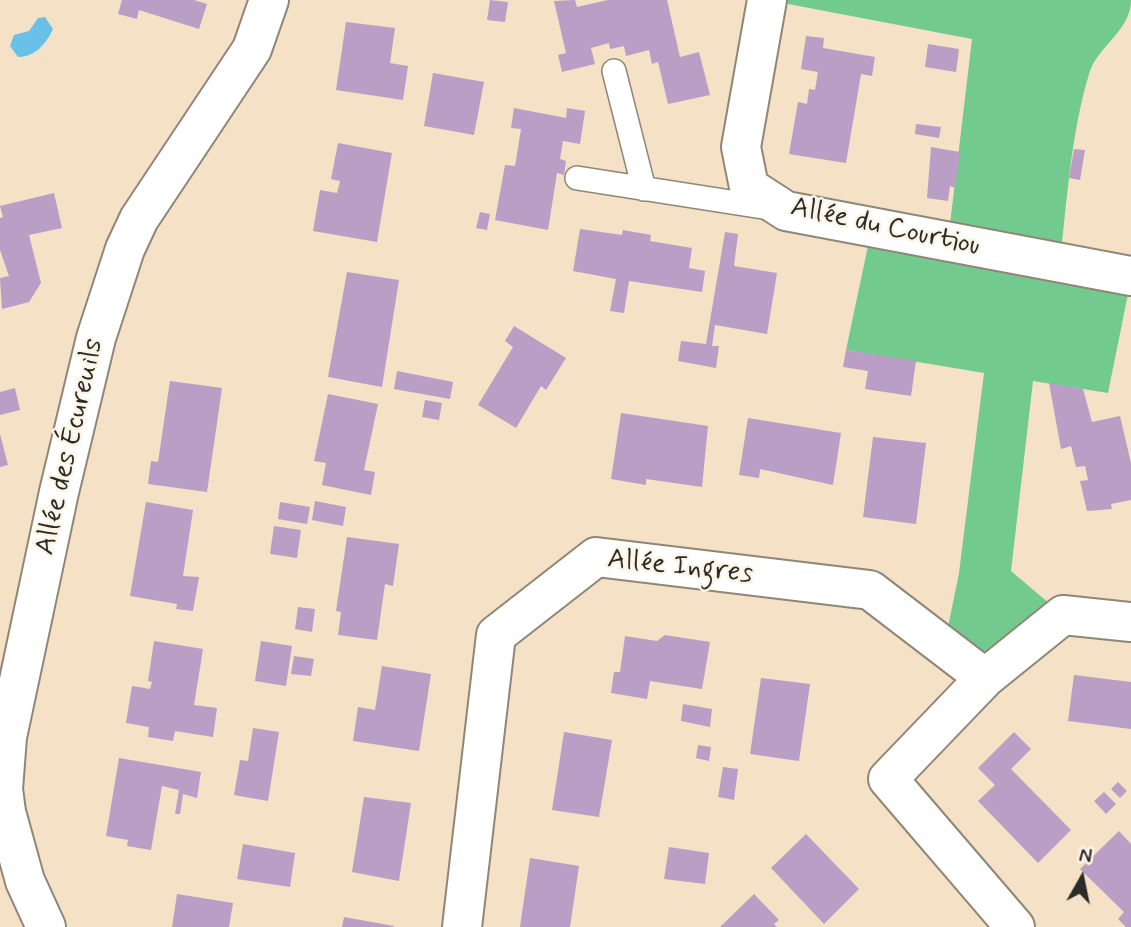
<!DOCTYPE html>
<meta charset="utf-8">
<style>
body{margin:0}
#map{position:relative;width:1131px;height:927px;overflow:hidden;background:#f5e1c5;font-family:Mynerve,sans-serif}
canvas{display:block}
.north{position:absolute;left:1047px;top:843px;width:70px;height:70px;-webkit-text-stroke:5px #fcf5e5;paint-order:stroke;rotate:9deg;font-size:19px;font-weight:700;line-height:28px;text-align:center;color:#2b2b2b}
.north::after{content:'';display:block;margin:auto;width:24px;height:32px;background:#2b2b2b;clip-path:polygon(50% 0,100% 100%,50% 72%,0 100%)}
</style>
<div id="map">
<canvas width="1131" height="927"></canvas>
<div class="north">N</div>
</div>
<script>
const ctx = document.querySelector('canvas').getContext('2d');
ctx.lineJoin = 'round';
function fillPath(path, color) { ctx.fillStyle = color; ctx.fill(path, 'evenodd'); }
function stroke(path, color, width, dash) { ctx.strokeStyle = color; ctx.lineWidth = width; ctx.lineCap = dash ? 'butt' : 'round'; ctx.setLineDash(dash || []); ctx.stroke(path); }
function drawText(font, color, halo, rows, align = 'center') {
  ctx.font = font + ' Mynerve,sans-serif'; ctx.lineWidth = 5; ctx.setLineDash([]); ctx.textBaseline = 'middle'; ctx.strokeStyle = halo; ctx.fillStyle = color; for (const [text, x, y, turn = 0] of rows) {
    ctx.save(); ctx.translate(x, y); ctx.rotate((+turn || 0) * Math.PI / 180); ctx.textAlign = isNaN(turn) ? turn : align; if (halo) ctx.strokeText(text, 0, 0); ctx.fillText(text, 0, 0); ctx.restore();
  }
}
const green = new Path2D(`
 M767,0H1131C1131,31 1097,46 1089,74C1071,134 1067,200 1060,262L1131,279L1108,393L1033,381L1011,571L1063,615L985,678L944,647L959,573L984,373L846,350L872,227L948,241L972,39Z`);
const water = new Path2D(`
 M45,17L53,29C46,44 35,57 18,57L10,46L14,35L29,31L38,18Z`);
const building = new Path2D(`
 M122,0H194L207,4L199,29L139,10L137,19L118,14Z
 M490,0L508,2L505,22L487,20Z
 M575,0L577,7L608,0H667L680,57L699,52L710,95L668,104L658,62L652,64L649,50L626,56L624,46L610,49L609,43L591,48L595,64L562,72L558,55L566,53L554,1Z
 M346,22L395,28L390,63L408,66L403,100L336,90Z
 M806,36L824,38L823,48L875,57L872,76L861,74L846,163L789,154L798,102L807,104L809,89L815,90L818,72L801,69Z
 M928,44L959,49L956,72L925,67Z
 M433,73L484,82L474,135L424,126Z
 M514,108L566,118L567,108L585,111L580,144L563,141L560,159L566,161L564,175L557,173L548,230L495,220L505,165L515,166L521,129L511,128Z
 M916,124L941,127L939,138L915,134Z
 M338,143L392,153L377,242L313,231L320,190L337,193L340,181L331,179Z
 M931,147L960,152L955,188L950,186L948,201L927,198Z
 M1074,149L1085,150L1080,180L1069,178Z
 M54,193L62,228L29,235L41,283L29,302L2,309L0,278L9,276L0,250V218L3,217L0,206Z
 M480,212L490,214L487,230L476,228Z
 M580,229L622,235L623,230L651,235L650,241L692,248L689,268L705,271L702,292L629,281L624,313L610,311L616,279L573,271Z
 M725,232L738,234L734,266L777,273L767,334L715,325L712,346H719L716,368L678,361L681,341L706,344Z
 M347,272L399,280L382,387L328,377Z
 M514,326L566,358L546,390L541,386L516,428L478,405L513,347L505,341Z
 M846,350L916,361L911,396L865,389L868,371L843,367Z
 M397,371L453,382L450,399L394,389Z
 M170,381L222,388L207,492L148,484L151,461L158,462Z
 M1049,383L1083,389L1092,422L1120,416L1131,463V500L1111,504L1112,509L1087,511L1080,481L1088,480L1085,466L1076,467L1071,446L1061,449Z
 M15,388L20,410L0,415V392Z
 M328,394L378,404L364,470L375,472L371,495L322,485L326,463L314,461Z
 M425,400L442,403L439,420L422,417Z
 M621,413L708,426L702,487L646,479V485L611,479Z
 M748,418L841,433L833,485L760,469L759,478L739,475Z
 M0,434L8,465L0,467Z
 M873,437L926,443L916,524L863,517Z
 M315,501L346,507L343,526L312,520Z
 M146,502L193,510L183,576L199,577L193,611L176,609L177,604L130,596Z
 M280,502L310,507L307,524L278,519Z
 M274,526L301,530L297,558L270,554Z
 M347,537L399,544L393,586L385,584L377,640L338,635L341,612L336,611Z
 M298,607L315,609L312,632L295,629Z
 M665,635L710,642L702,689L650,681L647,699L611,693L614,672H620L625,636L657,641Z
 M154,641L203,649L194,705L217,708L213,737L175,731L173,741L148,737L149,727L126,723L132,686L150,689L152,682L148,681Z
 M261,641L292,646L286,686L255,681Z
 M294,656L314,659L311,676L291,674Z
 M382,666L431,674L419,751L353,741L358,707L375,710Z
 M1074,675L1131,682V729L1068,721Z
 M761,678L810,684L799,761L750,754Z
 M683,704L712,709L710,727L681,721Z
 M253,728L279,732L268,801L234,795L240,760L248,761Z
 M564,732L612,740L599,817L552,810Z
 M1014,732L1031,749L1011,769L1071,830L1038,863L978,801L995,785L978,768Z
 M698,745L711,747L709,761L696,758Z
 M119,758L201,772L197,798L183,794L180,814H175L179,790L162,786L151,850L127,846L128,840L106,836Z
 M723,767L738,769L734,800L718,797Z
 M1118,782L1127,791L1120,798L1111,789Z
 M1104,792L1116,804L1106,814L1094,801Z
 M364,797L411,803L399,881L352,872Z
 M1119,831L1131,844V927H1126L1118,919L1124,912L1080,869Z
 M806,834L859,889L824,924L771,868Z
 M243,844L295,853L290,887L237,879Z
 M669,847L709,853L705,884L664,879Z
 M530,858L579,866L570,927H520Z
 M177,894L233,903L229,927H172Z
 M754,894L779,920L774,924L777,927H720Z
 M344,917L394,926V927H342Z`);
const service = new Path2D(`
 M614,71L644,189
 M577,178L769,208`);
const minor = new Path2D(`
 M767,0L741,147L749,187L786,211L1131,276
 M46,927L25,881L6,812L3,789L7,737L59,492L96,338L125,249L139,219L252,49L269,0
 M462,927L496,635L596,557L870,590L985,678
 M1015,927L888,779L985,678L1063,615L1131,622`);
const streetNames = [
 ["Allée du Courtiou",885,228,12],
 ["Allée des Écureuils",71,447,-77],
 ["Allée Ingres",680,568,6]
];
fillPath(green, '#72ca8f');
fillPath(water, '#6ac1e7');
fillPath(building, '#ba9ec5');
stroke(service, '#908678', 26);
stroke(minor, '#908678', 42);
stroke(service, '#fff', 23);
stroke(minor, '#fff', 38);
drawText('28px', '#2b2b2b', '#fcf5e5', streetNames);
</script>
